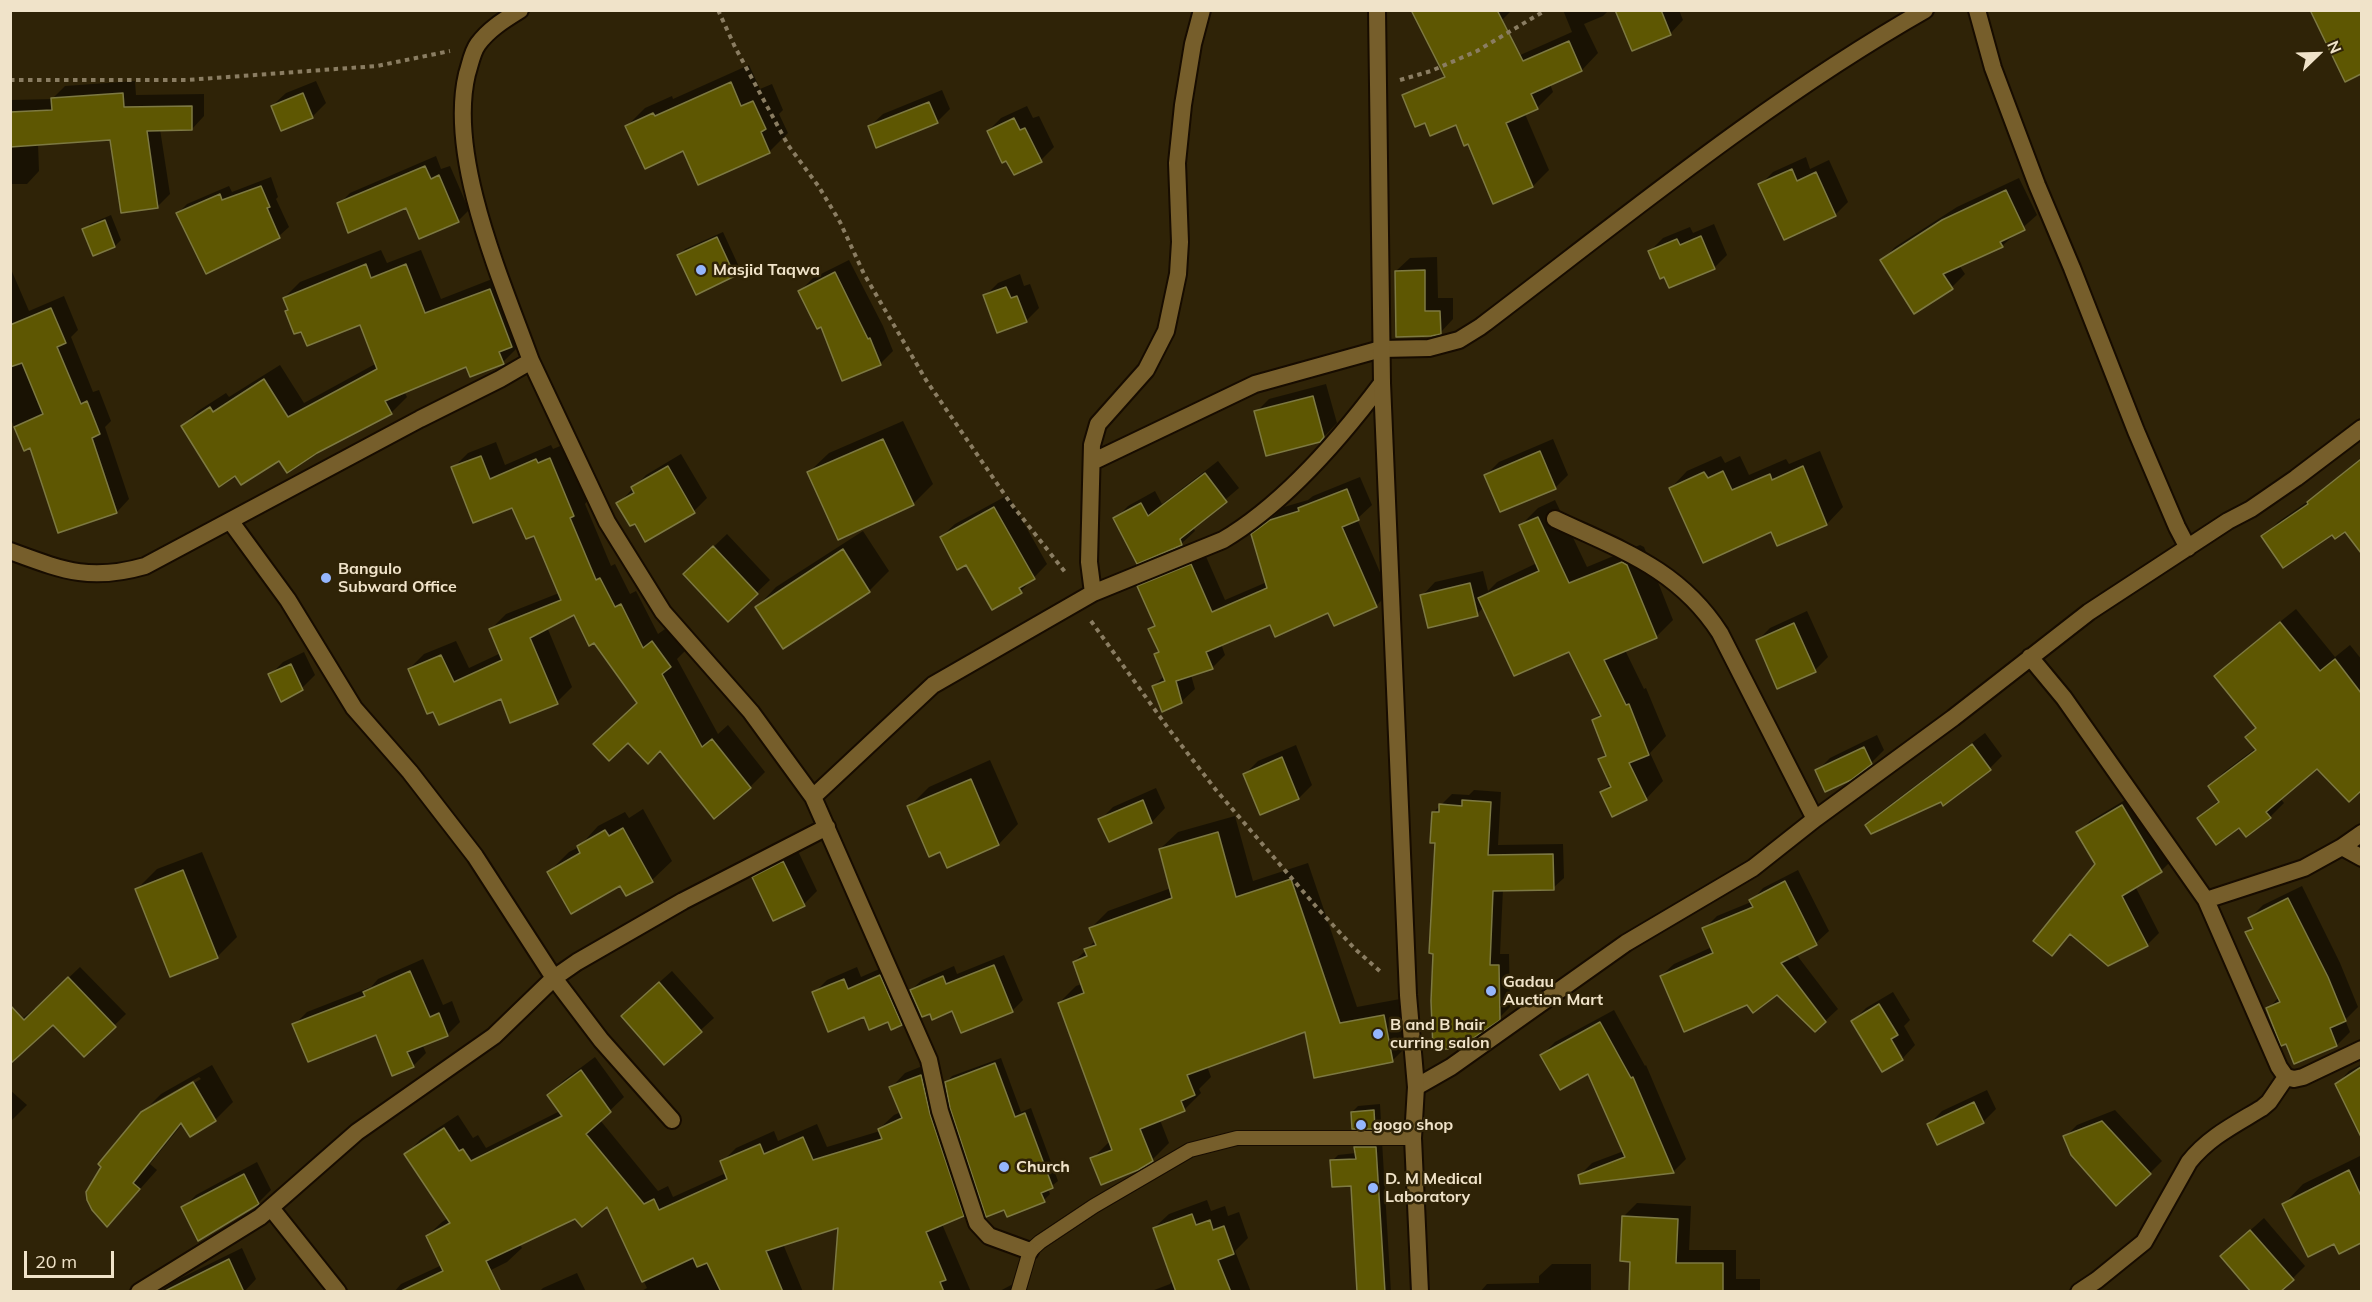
<!DOCTYPE html>
<style>
body{margin:0}
#map{position:relative;width:2372px;height:1302px;overflow:hidden;background:#2f2307;font-family:Mulish,sans-serif}
canvas{display:block}
.frame{position:absolute;inset:0;border:12px solid #f0e3c9;pointer-events:none}
.north{position:absolute;left:2288px;top:24px;width:60px;height:60px;-webkit-text-stroke:4px #2f2307;paint-order:stroke;rotate:67deg;font-size:16px;font-weight:700;line-height:24px;text-align:center;color:#f0e3c9}
.north::after{content:'';display:block;margin:auto;width:21px;height:27px;background:#f0e3c9;clip-path:polygon(50% 0,100% 100%,50% 72%,0 100%)}
.scale{position:absolute;left:24px;top:1251px;width:90px;height:27px;box-sizing:border-box;border:3px solid #f0e3c9;border-top:0;padding-left:8px;font-size:18px;line-height:21px;white-space:nowrap;color:#f0e3c9;-webkit-text-stroke:4px #2f2307;paint-order:stroke}
</style>
<div id="map">
<canvas width="2372" height="1302"></canvas>
<div class="frame"></div>
<div class="north">N</div>
<div class="scale">20 m</div>
</div>
<script>
const ctx = document.querySelector('canvas').getContext('2d');
ctx.lineJoin = 'round';
function fillPath(path, color) { ctx.fillStyle = color; ctx.fill(path, 'evenodd'); }
function stroke(path, color, width, dash) { ctx.strokeStyle = color; ctx.lineWidth = width; ctx.lineCap = dash ? 'butt' : 'round'; ctx.setLineDash(dash || []); ctx.stroke(path); }
function drawText(font, color, halo, rows, align = 'center') {
  ctx.font = font + ' Mulish,sans-serif'; ctx.lineWidth = 5; ctx.setLineDash([]); ctx.textBaseline = 'middle'; ctx.strokeStyle = halo; ctx.fillStyle = color; for (const [text, x, y, turn = 0] of rows) {
    ctx.save(); ctx.translate(x, y); ctx.rotate((+turn || 0) * Math.PI / 180); ctx.textAlign = isNaN(turn) ? turn : align; if (halo) ctx.strokeText(text, 0, 0); ctx.fillText(text, 0, 0); ctx.restore();
  }
}
const shadow = new Path2D(`
 M1423,10H1512L1502,20Z
 M1563,10H1609L1603,16L1584,24L1598,53L1582,70L1550,84L1553,92L1537,108L1525,114L1549,170L1533,186L1494,202L1469,142L1437,92L1572,32Z
 M1617,10H1679L1683,20L1670,34Z
 M2312,10H2362V72L2345,80Z
 M749,65L760,89L772,84L783,110L779,114L788,133L769,152L684,149L627,126L645,108L672,96L673,99Z
 M135,81L136,95L204,94V116L192,129H160L170,194L157,207L111,138L38,143L39,171L27,184H10V100L52,99L65,86Z
 M316,81L326,103L312,117L282,129L272,106L286,93Z
 M942,90L950,109L937,122L869,127L883,114Z
 M1027,106L1033,118L1039,116L1054,147L1041,160L988,131L1001,118Z
 M436,156L441,169L450,166L469,210L458,221L407,206L339,204L350,193Z
 M1806,157L1810,169L1829,160L1848,202L1835,215L1760,185L1773,172Z
 M271,177L278,197L276,199L289,227L279,236L178,213L187,204L229,186L232,192Z
 M2019,178L2037,215L2002,246L1959,265L1965,274L1952,287L1882,261L1895,247L1957,207Z
 M111,215L121,240L115,246L84,230L90,224Z
 M1714,224L1727,255L1714,268L1650,251L1663,238L1690,227L1693,233Z
 M723,232L740,269L734,275L679,255L685,249Z
 M381,250L387,263L421,250L441,299L505,274L518,347L503,362L467,365L404,391L407,397L391,413L316,452L279,459L236,474L182,426L198,411L226,393L229,397L280,365L304,403L377,363L361,324L289,309L284,298L300,282Z
 M1437,257L1438,298H1453V319L1440,333L1396,271L1410,258Z
 M849,260L883,326L893,351L880,364L821,325L800,291L813,278Z
 M10,267L29,311L64,296L78,330L71,337L93,392L99,390L111,421L105,427L129,499L117,512L31,446L25,449L10,418Z
 M1020,274L1024,286L1030,284L1039,308L1026,321L985,296L998,283Z
 M1326,384L1337,423L1320,441L1256,412L1269,399Z
 M903,421L933,484L913,504L809,472L829,453Z
 M1553,439L1568,475L1555,488L1486,475L1499,462Z
 M496,442L505,465L551,445L553,449L565,444L588,500L585,504L611,566L615,564L630,594L636,591L658,634L668,627L685,651L677,659L718,734L728,725L765,772L750,787L639,702L575,613L547,627L572,687L557,702L502,697L409,669L424,654L456,641L469,668L501,653L491,629L506,614L559,593L535,534L513,506L453,468L468,453Z
 M1820,451L1843,507L1827,524L1778,544L1772,530L1671,488L1687,471L1721,456L1725,463L1740,456L1749,475L1786,459L1789,464Z
 M681,454L707,498L694,511L646,540L635,522L618,504L646,475Z
 M2362,457V551L2345,530L2333,533L2263,537L2278,522L2311,499Z
 M1218,461L1239,488L1193,527L1195,531L1181,544L1115,519L1128,506L1155,491L1162,504Z
 M1360,477L1372,505L1357,519L1389,593L1376,606L1329,611L1270,623L1221,644L1225,655L1212,668L1191,675L1195,689L1181,702L1153,687L1165,675L1156,654L1160,651L1150,629L1156,624L1139,587L1152,574L1204,552L1225,600L1267,582L1253,535L1284,507L1308,500L1313,496Z
 M1008,495L1047,564L1021,591L967,563L941,537L955,524Z
 M1555,500L1587,567L1640,545L1644,547L1673,620L1656,637L1625,650L1644,689L1646,688L1666,736L1650,753L1663,781L1646,799L1602,792L1611,783L1600,760L1606,753L1593,720L1601,713L1570,650L1484,607L1477,614L1422,596L1435,582L1483,571L1488,591L1497,582L1537,563L1520,526L1538,508Z
 M863,531L889,571L869,591L757,607L776,587Z
 M727,534L770,580L728,620L685,574Z
 M2296,609L2335,657L2350,645L2362,660V789L2349,800L2317,767L2280,798L2284,803L2270,817L2239,826L2199,818L2219,800L2210,786L2224,772L2256,748L2257,728L2216,676L2230,662Z
 M1807,611L1828,657L1815,670L1757,641L1770,628Z
 M304,652L315,675L302,688L270,675L283,662Z
 M1985,733L2002,756L1990,768L1944,803L1941,800L1867,825L1879,813Z
 M1877,735L1884,750L1871,763L1817,771L1830,758Z
 M1296,745L1312,785L1299,798L1260,813L1245,774L1258,761Z
 M990,760L1018,824L999,844L941,850L909,807L929,787Z
 M1156,788L1165,808L1152,822L1109,840L1100,820L1113,807Z
 M1474,790L1501,792L1498,845L1563,844L1564,878L1553,888L1503,889L1500,954H1509L1510,1007L1499,1018L1436,841L1433,813L1452,794L1469,795Z
 M2135,794L2173,859L2161,871L2135,886L2159,933L2147,945L2072,933L2052,954L2097,864L2078,833L2090,821Z
 M643,809L672,861L652,880L626,894L621,884L549,872L569,852L579,847L598,826L625,812L629,818Z
 M1235,816L1253,881L1308,863L1357,1007L1400,999L1409,1044L1392,1061L1306,1030L1207,1066L1211,1077L1199,1089L1201,1093L1184,1110L1160,1120L1169,1143L1152,1160L1092,1159L1110,1141L1059,1003L1076,986L1082,984L1074,962L1096,940L1091,928L1108,911L1171,888L1160,849L1178,832Z
 M797,849L817,891L804,904L754,878L767,865Z
 M202,852L237,937L217,957L137,889L157,869Z
 M1798,870L1829,931L1816,943L1796,954L1838,1009L1825,1021L1778,993L1748,1003L1661,976L1674,964L1712,947L1704,929L1717,916L1751,902L1763,888Z
 M2302,886L2340,963L2358,1007L2345,1020L2350,1032L2337,1045L2287,1042L2268,1009L2279,997L2247,933L2253,926L2250,918L2263,905Z
 M1004,955L1023,1000L1012,1011L953,1009L930,1012L911,990L922,980L954,966L957,974Z
 M423,959L443,1005L452,1001L460,1022L447,1035L422,1044L426,1053L413,1066L377,1034L294,1025L307,1012L371,987L378,979Z
 M893,963L914,1011L901,1024L864,1015L814,993L827,980L857,967L861,977Z
 M80,967L126,1014L84,1055L53,1023L10,1029L35,1008L36,1009Z
 M672,971L714,1018L664,1063L636,1003Z
 M1893,992L1910,1020L1904,1026L1915,1045L1902,1059L1882,1070L1853,1021L1866,1008ZM1888,1032L1903,1057H1899L1886,1033Z
 M1614,1010L1645,1066L1646,1065L1686,1159L1673,1172L1579,1176L1592,1163L1624,1151L1589,1072L1542,1055L1555,1042Z
 M595,1057L624,1097L600,1120L658,1191L668,1186L673,1197L726,1173L722,1162L736,1148L774,1131L778,1141L817,1124L827,1147L880,1131L879,1129L894,1115L901,1112L891,1088L905,1073L935,1061L944,1100L977,1201L963,1215L942,1224L971,1292H835L839,1226L783,1244L803,1292H640L647,1288L608,1205L519,1243L522,1248L507,1262L467,1282L462,1292H394L401,1284L442,1265L427,1236L442,1222L448,1218L406,1154L420,1140L458,1115L473,1138L478,1135L486,1148L560,1111L549,1095L563,1081Z
 M1001,1058L1021,1112L1031,1108L1058,1181L1048,1189L1050,1194L1044,1200L946,1083L952,1076Z
 M2362,1064V1121L2357,1123L2337,1084L2349,1071Z
 M212,1065L233,1102L215,1120L183,1123L150,1164L157,1170L108,1225L146,1111L201,1079L199,1077L150,1105L161,1094Z
 M10,1090L27,1105L10,1122Z
 M1987,1090L1996,1109L1983,1122L1929,1124L1942,1111Z
 M1380,1104L1381,1121L1375,1128L1352,1112L1358,1106Z
 M2115,1110L2162,1161L2150,1173L2065,1137L2077,1125Z
 M1362,1141H1382L1391,1292H1358L1352,1184L1332,1161L1338,1155L1356,1153V1148Z
 M2362,1155V1242L2340,1252L2334,1242L2284,1204L2303,1184Z
 M257,1162L271,1190L258,1203L183,1208L196,1195Z
 M1207,1200L1211,1211L1225,1206L1228,1216L1239,1212L1248,1238L1235,1251L1251,1292H1149L1170,1284L1173,1280L1154,1228L1169,1214Z
 M1637,1203L1691,1206L1689,1250H1736V1279H1760V1292H1631V1260L1624,1216Z
 M2264,1218L2305,1266L2292,1279L2235,1244Z
 M242,1248L256,1279L244,1292H160L175,1281Z
 M1552,1264H1591V1292H1480L1487,1284L1539,1283V1276Z
 M577,1273L586,1292H539L543,1288Z
 M1013,1284L1017,1292H998Z`);
const building = new Path2D(`
 M1411,10H1497L1523,61L1569,41L1582,71L1531,94L1538,109L1506,123L1533,187L1493,204L1468,144L1464,146L1456,125L1430,136L1425,123L1415,127L1402,95L1445,77Z
 M1615,10H1661L1671,35L1632,51Z
 M2310,10H2361V74L2345,82Z
 M731,82L741,106L753,101L766,129L761,132L770,153L698,185L683,151L645,169L625,126L653,113L655,116Z
 M123,93L124,107L192,106V130L147,131L158,208L121,213L110,140L10,147V112L52,110L51,98Z
 M303,93L313,118L281,131L271,106Z
 M929,102L938,123L876,148L868,126Z
 M1014,118L1020,130L1025,128L1042,162L1014,175L1006,161L1002,163L987,131Z
 M425,166L431,179L439,175L459,222L419,239L406,208L348,233L337,203Z
 M1792,169L1797,181L1816,172L1836,216L1784,240L1758,184Z
 M261,186L270,207L267,208L280,238L206,274L176,213L220,194L222,200Z
 M2006,190L2025,230L2000,242L2003,247L1943,274L1953,289L1914,314L1880,260L1942,220Z
 M105,220L115,247L93,256L82,229Z
 M1701,236L1715,269L1669,288L1664,277L1660,279L1648,251L1677,239L1680,245Z
 M717,237L735,276L696,295L677,255Z
 M366,264L371,278L406,264L425,313L490,289L512,347L499,352L504,364L470,377L466,367L385,401L392,414L317,453L287,473L279,461L241,485L235,476L219,487L181,426L210,407L213,412L264,379L288,417L377,369L360,325L307,346L301,332L294,334L285,311L288,310L283,298Z
 M1425,270V311H1440L1441,334L1431,336L1396,337L1395,271Z
 M835,272L868,339L870,338L881,365L842,381L821,327L817,329L798,291Z
 M1006,287L1011,298L1017,296L1027,322L997,333L983,295Z
 M51,308L66,343L57,347L81,404L87,401L100,434L92,438L117,513L58,533L30,448L24,451L14,427L43,414L22,363L10,367V325Z
 M1313,396L1324,437L1320,442L1266,456L1254,411Z
 M883,439L914,505L838,540L807,472Z
 M1540,451L1556,489L1500,512L1484,475Z
 M481,456L490,479L536,459L538,463L550,458L574,516L570,518L596,580L600,578L615,607L621,604L643,648L652,641L671,667L662,674L702,747L712,739L751,788L714,819L660,751L648,764L628,743L609,761L593,744L637,703L594,643L589,646L574,615L530,638L558,704L510,723L501,699L439,725L433,712L427,714L408,669L441,655L454,682L502,660L489,629L561,600L534,536L526,539L512,508L473,523L451,467Z
 M2361,459V553L2345,532L2335,539L2332,535L2283,568L2261,536L2308,504L2307,502Z
 M668,466L695,513L645,542L635,524L630,526L616,503L634,493L631,487Z
 M1803,466L1827,525L1777,546L1771,532L1703,563L1669,488L1704,472L1708,478L1723,471L1732,490L1770,474L1772,480Z
 M1205,473L1227,502L1180,539L1182,545L1137,564L1113,518L1141,503L1148,516Z
 M1347,489L1359,520L1342,527L1377,607L1334,626L1328,613L1275,637L1270,625L1206,652L1213,669L1176,681L1182,703L1162,712L1152,686L1165,681L1154,654L1159,652L1148,629L1155,626L1137,586L1191,564L1212,612L1267,588L1251,534L1270,520L1299,511L1298,508Z
 M994,507L1035,579L1019,588L1022,593L992,610L966,565L957,570L940,537Z
 M1538,517L1569,583L1622,562L1627,565L1657,638L1604,660L1626,705L1629,704L1649,755L1629,763L1647,800L1612,817L1600,792L1611,787L1598,759L1606,756L1592,720L1601,716L1569,652L1514,676L1478,598L1539,571L1519,525Z
 M713,546L758,594L728,622L683,574Z
 M843,549L870,592L783,649L755,607Z
 M1470,583L1478,616L1428,628L1420,595Z
 M2280,622L2320,671L2335,659L2361,693V791L2349,802L2317,769L2266,812L2271,818L2246,837L2239,828L2216,845L2197,818L2219,802L2208,786L2256,750L2245,737L2256,728L2214,676Z
 M1794,623L1816,672L1777,689L1756,640Z
 M291,664L303,690L281,702L268,674Z
 M1972,744L1991,770L1943,806L1941,802L1871,834L1865,825Z
 M1864,747L1872,764L1851,780L1825,792L1815,770Z
 M1282,757L1299,799L1260,815L1243,774Z
 M971,779L999,845L947,868L940,852L929,857L907,806Z
 M1143,800L1152,823L1109,842L1098,819Z
 M1462,800L1491,802L1488,855L1553,854L1554,890L1493,891L1490,965H1499L1500,1020L1472,1039L1449,1049H1433L1431,1001L1433,954L1429,953L1435,843H1430L1432,812H1439V804L1462,806Z
 M2122,805L2162,872L2122,896L2148,946L2108,966L2070,934L2052,956L2033,941L2095,864L2076,832Z
 M623,828L653,882L626,896L620,886L571,914L547,872L580,853L577,846L605,830L609,836Z
 M1218,832L1236,897L1291,879L1340,1023L1384,1015L1393,1062L1314,1078L1305,1032L1187,1075L1195,1095L1181,1101L1185,1111L1140,1129L1153,1161L1138,1170L1101,1185L1090,1158L1112,1150L1058,1003L1084,993L1073,962L1087,956L1084,949L1096,945L1089,928L1172,898L1159,849Z
 M783,861L805,906L773,921L752,877Z
 M183,870L218,958L170,977L135,889Z
 M1785,881L1817,945L1781,963L1826,1022L1815,1032L1777,995L1753,1013L1747,1005L1684,1032L1660,976L1713,953L1702,928L1753,907L1749,900Z
 M2288,898L2328,977L2346,1021L2330,1028L2337,1046L2294,1064L2286,1044L2281,1046L2266,1008L2280,1002L2245,932L2253,929L2248,918Z
 M994,965L1013,1012L961,1033L952,1011L932,1020L930,1014L922,1017L910,990L943,976L946,984Z
 M410,971L430,1017L439,1013L448,1036L407,1052L414,1067L392,1076L376,1035L308,1062L292,1024L365,996L363,992Z
 M880,975L902,1025L891,1030L888,1022L869,1030L864,1017L828,1032L812,992L844,979L848,989Z
 M68,977L116,1027L84,1057L53,1025L10,1064V1005L24,1020Z
 M659,982L702,1032L664,1065L621,1016Z
 M1879,1004L1898,1035L1891,1039L1903,1060L1882,1072L1851,1021Z
 M1600,1022L1631,1078L1633,1077L1674,1173L1580,1184L1578,1175L1625,1157L1588,1074L1560,1090L1540,1055Z
 M995,1063L1015,1117L1025,1113L1053,1188L1041,1193L1045,1202L1007,1217L1004,1210L986,1217L950,1108L945,1082Z
 M2361,1067V1137L2335,1084Z
 M581,1070L611,1112L586,1134L644,1204L654,1199L659,1210L727,1179L720,1161L760,1144L764,1154L803,1137L813,1160L882,1139L878,1129L902,1118L889,1087L921,1075L930,1114L964,1216L926,1232L946,1280L940,1282L944,1292H833L838,1228L766,1251L783,1292H721L707,1263L697,1267L693,1258L642,1282L607,1207L582,1227L575,1219L486,1261L501,1292H399L443,1271L426,1236L450,1223L404,1154L444,1128L459,1151L463,1149L471,1161L562,1116L547,1095Z
 M193,1082L216,1121L190,1137L181,1123L133,1183L140,1189L107,1227L92,1210L87,1200L86,1192L101,1167L98,1164L141,1112Z
 M1974,1102L1984,1123L1937,1145L1927,1124Z
 M1374,1110L1375,1129H1352L1351,1112Z
 M2102,1121L2151,1174L2116,1206L2071,1155L2063,1136Z
 M1354,1147H1376L1385,1292H1357L1351,1186L1332,1187L1330,1160L1356,1159Z
 M2349,1170L2361,1196V1243L2339,1254L2334,1244L2308,1257L2282,1204Z
 M244,1174L259,1204L198,1241L181,1207Z
 M1192,1214L1196,1225L1210,1220L1213,1230L1224,1226L1234,1254L1218,1260L1231,1292H1176L1153,1228Z
 M1622,1216L1678,1219L1676,1263H1723V1292H1629L1630,1262L1620,1261Z
 M2250,1230L2294,1280L2280,1292H2251L2220,1256Z
 M229,1259L244,1292H163Z`);
const path = new Path2D(`
 M718,10L735,47L788,145L819,187L840,222L864,274L926,380L1009,501L1065,572
 M10,80H187L377,66L450,51
 M1400,80L1431,71L1477,51L1546,10
 M1091,621L1168,728L1216,790L1319,910L1355,949L1382,973`);
const service = new Path2D(`
 M1018,1292L1030,1251L1040,1242L1094,1206L1190,1150L1237,1138H1413`);
const minor = new Path2D(`
 M520,10C504,20 489,29 478,44C472,52 470,65 467,74C447,158 502,281 531,361
 M1977,10L1993,68L2037,185L2072,268L2136,431L2177,527L2188,548
 M1092,462L1255,384L1381,349L1429,348L1459,340L1480,327C1625,217 1767,100 1925,10
 M1555,519C1621,550 1679,569 1720,633L1815,819
 M231,522L288,600L354,708L410,772L475,856L554,978L601,1040L672,1120
 M10,551C62,570 89,582 145,566L420,419L500,379L531,361L607,522L663,612L751,712L813,797L929,1060L940,1111L977,1223L989,1236L1030,1251
 M1093,593L1089,562L1092,445L1098,424L1146,370L1166,331L1178,274L1180,242L1177,163L1183,105L1193,44L1202,10
 M2030,657L2064,698L2206,900L2279,1067L2286,1077L2294,1079L2303,1077L2362,1049
 M813,797L933,685L1093,593L1223,540C1284,504 1340,439 1382,383
 M2342,847L2362,833
 M2206,900L2304,868L2342,847L2362,858
 M1416,1087L1451,1067L1626,943L1753,868L1815,819L1953,718L2089,612L2228,521L2251,509L2296,478L2362,428
 M271,1208L338,1292
 M139,1292L260,1217L357,1132L494,1036L554,978L577,962L683,901L827,827
 M2079,1292L2097,1280L2144,1242L2189,1162C2209,1137 2234,1125 2262,1108L2269,1102L2286,1077`);
const tertiary = new Path2D(`
 M1377,10L1382,383L1408,995L1416,1087L1413,1138L1420,1292`);
const markers = [
 [701,270,6,"#95b6fd"],
 [326,578,6,"#95b6fd"],
 [1491,991,6,"#95b6fd"],
 [1378,1034,6,"#95b6fd"],
 [1361,1125,6,"#95b6fd"],
 [1004,1167,6,"#95b6fd"],
 [1373,1188,6,"#95b6fd"]
];
const poiNames = [
 ["Masjid Taqwa",713,270],
 ["Bangulo",338,569],
 ["Subward Office",338,587],
 ["Gadau",1503,982],
 ["Auction Mart",1503,1000],
 ["B and B hair",1390,1025],
 ["curring salon",1390,1043],
 ["gogo shop",1373,1125],
 ["Church",1016,1167],
 ["D. M Medical",1385,1179],
 ["Laboratory",1385,1197]
];
fillPath(shadow, '#0007');
fillPath(building, '#5e5702');
stroke(building, '#7d7942', 1.5);
stroke(service, '#170c00', 16);
stroke(minor, '#170c00', 20);
stroke(tertiary, '#170c00', 20);
stroke(path, '#8a7d62', 4, [4.5, 4.5]);
stroke(service, '#765e2b', 14);
stroke(minor, '#765e2b', 16);
stroke(tertiary, '#765e2b', 16);
for (const [x, y, r, color] of markers) { const dot = new Path2D(); dot.arc(x, y, r, 0, 2 * Math.PI); ctx.fillStyle = color; ctx.fill(dot); stroke(dot, '#2f2307', 2); }
drawText('bold 16px', '#f0e3c9', '#2f2307', poiNames, 'left');
</script>
